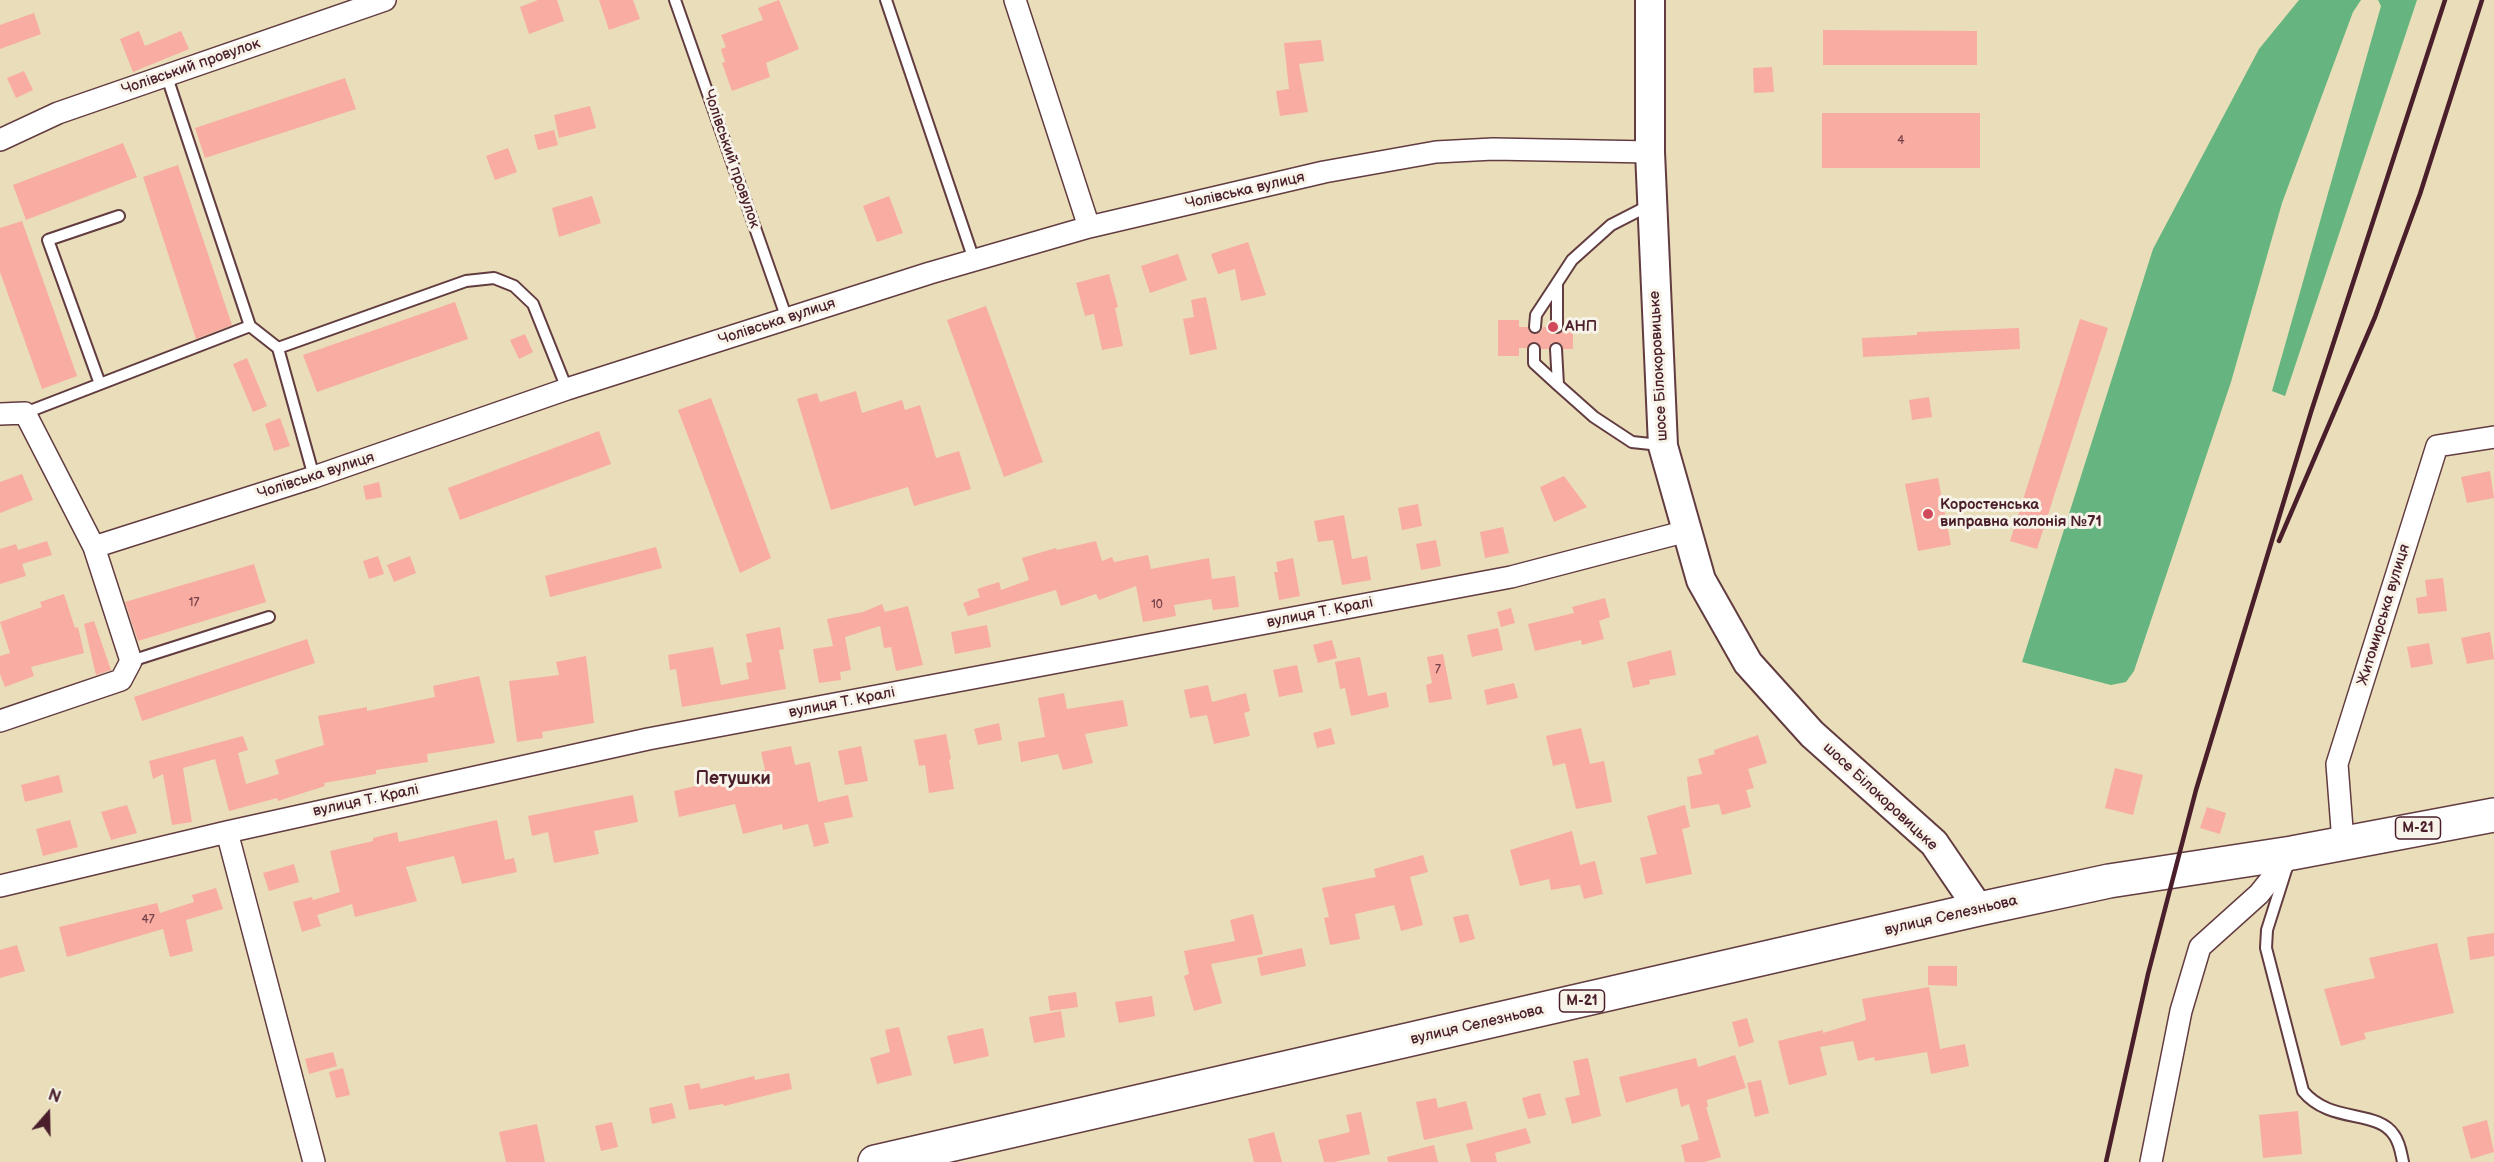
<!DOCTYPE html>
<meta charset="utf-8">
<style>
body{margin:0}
#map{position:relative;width:2494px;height:1162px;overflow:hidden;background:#e9deb9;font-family:"Balsamiq Sans",sans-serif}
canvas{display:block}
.north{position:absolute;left:18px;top:1084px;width:60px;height:60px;-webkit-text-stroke:4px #f7f3e8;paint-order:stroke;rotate:20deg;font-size:16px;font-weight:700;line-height:24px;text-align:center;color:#4a1f2b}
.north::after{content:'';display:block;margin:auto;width:21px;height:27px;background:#4a1f2b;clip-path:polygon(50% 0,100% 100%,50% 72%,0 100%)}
</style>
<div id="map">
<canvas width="2494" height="1162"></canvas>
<div class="north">N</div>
</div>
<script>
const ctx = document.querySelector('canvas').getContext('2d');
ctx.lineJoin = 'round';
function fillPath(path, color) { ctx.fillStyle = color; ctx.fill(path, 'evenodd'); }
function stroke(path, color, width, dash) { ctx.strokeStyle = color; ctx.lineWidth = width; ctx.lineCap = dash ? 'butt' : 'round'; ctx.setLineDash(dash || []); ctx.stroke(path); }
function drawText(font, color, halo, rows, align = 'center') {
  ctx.font = font + ' "Balsamiq Sans",sans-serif'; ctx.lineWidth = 6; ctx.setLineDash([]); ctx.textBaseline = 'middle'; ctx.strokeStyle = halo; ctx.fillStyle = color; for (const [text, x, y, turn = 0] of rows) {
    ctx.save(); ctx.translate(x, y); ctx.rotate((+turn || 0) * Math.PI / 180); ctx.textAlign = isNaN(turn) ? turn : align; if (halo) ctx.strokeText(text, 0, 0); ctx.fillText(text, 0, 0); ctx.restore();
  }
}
const forest = new Path2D(`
 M2299,0H2361L2353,12L2282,203L2231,382L2134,671L2126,682L2111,685L2022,662L2153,249L2259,49Z
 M2378,0H2417L2285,396L2272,391L2381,6Z`);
const building = new Path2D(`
 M538,0H557L564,21L529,34L520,7Z
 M599,0H633L640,19L609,30Z
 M779,0L799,49L766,63L770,77L732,91L722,63L725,62L721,49L726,47L721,35L763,20L758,8Z
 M34,13L41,34L0,49V25Z
 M1823,30L1977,31V65H1823Z
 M139,31L145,46L181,31L189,49L133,72L120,39Z
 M1321,40L1324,61L1299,64L1308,112L1280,116L1276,91L1289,89L1284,43Z
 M1772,67L1774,92L1754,93L1753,68Z
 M24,71L33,90L16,98L7,78Z
 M345,78L356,109L205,158L195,128Z
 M590,106L596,128L559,138L554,115Z
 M1822,113H1980V168H1822Z
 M554,130L558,145L538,150L534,135Z
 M123,143L137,177L26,220L13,185Z
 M508,148L517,172L495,180L486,156Z
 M178,165L232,325L196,339L143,177Z
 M592,196L601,223L559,237L552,208Z
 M889,196L903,233L877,242L863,206Z
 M22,221L77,376L42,389L0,272V228Z
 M1248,242L1266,295L1241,301L1235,269L1218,274L1211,254Z
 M1178,254L1187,280L1150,293L1141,266Z
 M1109,274L1118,307L1115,308L1123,346L1102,350L1094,314L1085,316L1076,283Z
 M1206,297L1217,349L1190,355L1183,319L1194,317L1191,300Z
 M455,302L468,339L317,392L303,355Z
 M986,306L1043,462L1004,477L947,320Z
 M2080,319L2108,328L2037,549L2010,541Z
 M1498,320H1519V327H1528L1529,331L1534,334L1541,332L1543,327H1550L1551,331L1556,334L1561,333L1564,327H1573V349H1563L1562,344L1556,342L1551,343L1549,349H1541L1538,343L1533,342L1527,348H1519V356H1498Z
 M2019,328L2020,349L1863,357L1862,338L1917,335V332Z
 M525,334L533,352L519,359L510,340Z
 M247,358L267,406L253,412L233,364Z
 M856,391L862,413L902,400L905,410L920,405L936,458L959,451L971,489L914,506L908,487L831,510L797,399L817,393L820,402Z
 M1929,397L1932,417L1912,420L1909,400Z
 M711,398L771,558L740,573L678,410Z
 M280,418L290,446L274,451L265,424Z
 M599,431L611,464L460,520L448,488Z
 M2490,471L2494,498L2467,503L2461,477Z
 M22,474L33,500L0,513V482Z
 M1564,476L1587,507L1554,522L1540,487Z
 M1938,478L1951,545L1918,551L1905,484Z
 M379,482L382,497L366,500L363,486Z
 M1418,504L1422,526L1402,530L1398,508Z
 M1344,515L1352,559L1367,556L1371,580L1342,585L1333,540L1318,542L1314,521Z
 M1503,527L1509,553L1485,558L1480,532Z
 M1436,540L1441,566L1421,570L1416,544Z
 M47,541L52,555L22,564L26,576L0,584V549L16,544L18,550Z
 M1096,541L1102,561L1112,557L1114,562L1148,555L1151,569L1209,558L1212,579L1235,576L1239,607L1213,610L1211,599L1174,605L1176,616L1143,622L1136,586L1099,600L1096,594L1061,606L1056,590L968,616L963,603L980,597L977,589L999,582L1001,590L1029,580L1022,558L1056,548L1057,550Z
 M656,547L662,568L550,597L545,576Z
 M378,556L384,574L369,579L363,561Z
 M410,556L416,573L394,582L387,565Z
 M1293,558L1300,596L1279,600L1274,572H1278L1276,562Z
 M254,564L266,602L138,641L125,602Z
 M2443,578L2447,611L2418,614L2416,598L2427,596L2425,580Z
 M64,594L75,628L78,627L84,653L31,667L34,676L5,687L0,674V656L10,653L0,622L42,607L40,602Z
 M1605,598L1610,617L1599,621L1604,639L1582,645L1581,640L1535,651L1528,624L1574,613L1572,607Z
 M882,604L885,612L908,606L923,665L896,671L891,647L884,648L880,626L845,637L851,670L840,672L841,680L819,683L813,649L833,646L827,619L863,612Z
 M1511,608L1515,623L1501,627L1497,612Z
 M94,621L111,670L96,675L84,624Z
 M987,625L991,647L955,654L951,632Z
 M780,627L784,649L779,650L786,689L682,707L676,669L670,670L668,655L713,647L721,685L749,679L746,663L752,662L746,634Z
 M1498,628L1503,650L1472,657L1467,635Z
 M2490,632L2494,659L2467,664L2461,638Z
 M307,639L315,663L142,721L134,697Z
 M1332,640L1337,658L1318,663L1313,645Z
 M2429,643L2433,664L2411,668L2407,647Z
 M1671,650L1676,675L1649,680L1650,684L1633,688L1627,662Z
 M1443,654L1452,699L1429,703L1426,685L1432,683L1427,657Z
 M586,656L594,723L542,732L543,738L517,742L509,681L559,675L556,662Z
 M1360,657L1368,696L1386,692L1389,707L1351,716L1345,688L1340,689L1335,662Z
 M1297,665L1303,692L1279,697L1273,670Z
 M479,676L495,743L427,754L428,762L376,770V774L324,783L325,786L278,801L277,798L229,811L215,759L183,768L192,822L172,825L163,774L153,779L149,761L243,736L248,750L238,753L246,784L279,774L275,760L324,745L318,716L367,707V711L435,697L433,686Z
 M1514,683L1518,698L1487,705L1484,690Z
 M1208,685L1212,702L1246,693L1250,711L1244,713L1250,736L1214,744L1207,715L1190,718L1184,690Z
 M1064,693L1067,709L1123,700L1128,726L1085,734L1093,763L1063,770L1058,754L1021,762L1018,742L1045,737L1038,698Z
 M999,723L1002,740L978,745L974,729Z
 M1331,728L1335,744L1317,748L1313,733Z
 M1581,728L1590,764L1604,761L1612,802L1576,809L1565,763L1553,766L1546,736Z
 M946,734L951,759L949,760L954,789L929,793L925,765L919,766L914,740Z
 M1758,735L1767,763L1748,769L1754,788L1746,790L1751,807L1722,815L1719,804L1691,809L1687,777L1702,774L1698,759L1715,754L1714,750Z
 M791,746L795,765L810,762L818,802L848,795L853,817L824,823L829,843L814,847L808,824L783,830L782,824L743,834L735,804L679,817L674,791L765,770L761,752Z
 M861,746L868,781L845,785L838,751Z
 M2115,768L2143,775L2133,815L2105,808Z
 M59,775L63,792L25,802L21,785Z
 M633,795L638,822L594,831L599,854L554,863L548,832L532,836L528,816Z
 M127,805L137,833L111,840L101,812Z
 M1685,805L1690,827L1682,829L1692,874L1646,884L1640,858L1657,854L1647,816Z
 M2207,807L2226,813L2220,834L2200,828Z
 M70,820L78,847L43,856L36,829Z
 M497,820L505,860L514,858L517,872L462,884L454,856L406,867L417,901L355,917L352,904L317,915L321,926L302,932L293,902L312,897L313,900L340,892L330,851L373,841V838L397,832L399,842Z
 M1572,831L1580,865L1595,861L1603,894L1584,899L1580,885L1551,890L1549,879L1520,886L1510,850Z
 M1423,855L1428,872L1410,877L1423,925L1401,931L1394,905L1355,914L1360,939L1330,945L1324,918L1329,917L1322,888L1376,877L1374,869Z
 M294,864L299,882L269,891L263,873Z
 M216,888L223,909L186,920L193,951L170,957L163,929L67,957L59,927L157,903L160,913L194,902L192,895Z
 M1253,914L1263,954L1211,964L1222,1003L1194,1011L1184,976L1189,974L1184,951L1235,941L1230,920Z
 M1468,914L1475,939L1460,943L1453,917Z
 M2494,933V956L2470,960L2467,937Z
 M2437,943L2454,1013L2364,1033L2366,1039L2341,1046L2324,989L2375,978L2369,958Z
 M17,945L25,971L0,978V950Z
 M1302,948L1306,966L1261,976L1257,958Z
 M1928,966H1957V986L1928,985Z
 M1929,987L1940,1049L1965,1044L1969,1066L1931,1074L1927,1052L1875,1061L1874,1057L1858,1061L1853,1041L1820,1047L1827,1075L1789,1085L1778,1041L1823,1030V1033L1866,1020L1862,999Z
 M1076,992L1078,1007L1050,1011L1048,996Z
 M1152,996L1155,1016L1119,1023L1115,1002Z
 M1061,1011L1065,1037L1034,1043L1029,1017Z
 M1747,1018L1754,1042L1739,1047L1732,1022Z
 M899,1027L912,1075L877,1084L870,1058L890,1052L885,1030Z
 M983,1028L989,1056L954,1064L947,1036Z
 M333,1052L337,1066L309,1074L305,1059Z
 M1735,1055L1746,1088L1707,1100L1708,1107H1706L1721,1157L1705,1162H1685L1681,1145L1699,1140L1689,1104L1681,1107L1677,1088L1626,1103L1619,1077L1696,1058L1698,1067Z
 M1588,1058L1601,1116L1572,1124L1565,1098L1580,1095L1573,1061Z
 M343,1068L350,1095L336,1098L329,1072Z
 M789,1073L792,1089L724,1106L723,1104L689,1110L684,1086L699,1083L701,1089L754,1076L755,1080Z
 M1761,1080L1769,1113L1755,1117L1747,1083Z
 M1540,1093L1546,1115L1528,1119L1522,1098Z
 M1436,1098L1438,1108L1466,1101L1473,1129L1424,1140L1416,1102Z
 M672,1103L676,1118L652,1124L649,1108Z
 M2298,1111L2302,1154L2263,1158L2259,1115Z
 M1361,1112L1370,1154L1334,1162H1324L1318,1140L1350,1132L1346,1115Z
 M2487,1120L2494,1152L2471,1159L2462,1127Z
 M612,1122L618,1147L601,1151L595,1126Z
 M537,1124L545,1162H506L499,1132Z
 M1526,1128L1531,1143L1495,1153L1497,1162H1471L1466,1144Z
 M1274,1132L1282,1162H1254L1248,1139Z
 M1434,1145L1438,1162H1388L1387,1157Z`);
const lane = new Path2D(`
 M675,0L787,319
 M886,0L974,260
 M167,77L250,326L278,348L314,477
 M1535,327L1536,315L1557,283
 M1557,327V283L1572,260L1611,225L1650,205
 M278,348L466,281L494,278L514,286L533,304L567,389
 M1534,349V363L1558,385
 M1556,349L1558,385L1594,417L1632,442L1660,445
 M100,384L48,240L119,216
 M25,413L250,326
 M131,661L269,617
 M2286,870L2267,930L2266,948L2303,1091C2330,1124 2377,1109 2394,1135C2400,1143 2401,1153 2403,1162`);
const street = new Path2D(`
 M1015,0L1089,227
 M0,140L58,113L385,0
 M0,414L25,413L94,547L131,661L121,680L0,721
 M94,547L314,477L567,389L930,273L1089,227L1324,172L1436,152L1493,149L1650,152
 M227,832L314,1162
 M2343,842L2337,764L2437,446L2494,437
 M0,886L227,832L648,739L1511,577L1687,531
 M2151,1162L2181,1011L2200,947L2259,894L2292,853`);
const secondary = new Path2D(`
 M1650,0V152L1663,446L1701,580L1748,663L1812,734L1934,843L1979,909`);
const highway = new Path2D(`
 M875,1162L1979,909L2109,881L2292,853L2494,815`);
const rail = new Path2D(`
 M2279,541L2375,317L2420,194L2482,0
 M2106,1162L2148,974L2196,790L2311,412L2445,0`);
const markers = [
 [1553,327,6,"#d1495b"],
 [1928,514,6,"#d1495b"]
];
const numberNames = [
 ["4",1901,141],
 ["17",194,603],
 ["10",1157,605],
 ["7",1438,670],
 ["47",148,920]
];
const shields = [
 [2418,828,45],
 [1582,1001,45]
];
const shieldNames = [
 ["М-21",2418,828],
 ["М-21",1582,1001]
];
const streetNames = [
 ["Чолівський провулок",191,67,-19],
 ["Чолівський провулок",731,159,71],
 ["Чолівська вулиця",1245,191,-13],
 ["Чолівська вулиця",777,322,-18],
 ["шосе Білокоровицьке",1659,366,-93],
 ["Чолівська вулиця",316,476,-18],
 ["вулиця Т. Кралі",1320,613,-11],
 ["Житомирська вулиця",2384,615,-73],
 ["вулиця Т. Кралі",842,703,-11],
 ["шосе Білокоровицьке",1880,797,43],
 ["вулиця Т. Кралі",366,801,-12],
 ["вулиця Селезньова",1951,916,-13],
 ["вулиця Селезньова",1477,1025,-13]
];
const poiNames = [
 ["АНП",1565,327],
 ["Коростенська",1940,505],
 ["виправна колонія №71",1940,522]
];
const quarterNames = [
 ["Петушки",733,779]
];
fillPath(forest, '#66b580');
fillPath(building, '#f8aca2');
stroke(lane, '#623c40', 14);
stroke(street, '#623c40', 24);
stroke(secondary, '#623c40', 32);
stroke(highway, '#623c40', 36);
stroke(lane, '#fff', 10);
stroke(street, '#fff', 21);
stroke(secondary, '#fff', 28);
stroke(highway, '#fff', 33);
stroke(rail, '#4a1f2b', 4.5);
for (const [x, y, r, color] of markers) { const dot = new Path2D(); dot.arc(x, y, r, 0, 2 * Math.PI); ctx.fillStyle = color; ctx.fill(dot); stroke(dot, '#f7f3e8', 2); }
drawText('12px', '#764249', null, numberNames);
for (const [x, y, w] of shields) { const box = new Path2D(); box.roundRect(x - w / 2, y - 11, w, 22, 4.5); ctx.fillStyle = '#f7f3e8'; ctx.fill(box); stroke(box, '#4a1f2b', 1.5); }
drawText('bold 14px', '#4a1f2b', null, shieldNames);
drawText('15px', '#4a1f2b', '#f7f3e8', streetNames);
drawText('bold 15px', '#4a1f2b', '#f7f3e8', poiNames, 'left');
drawText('bold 18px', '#4a1f2b', '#f7f3e8', quarterNames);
</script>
